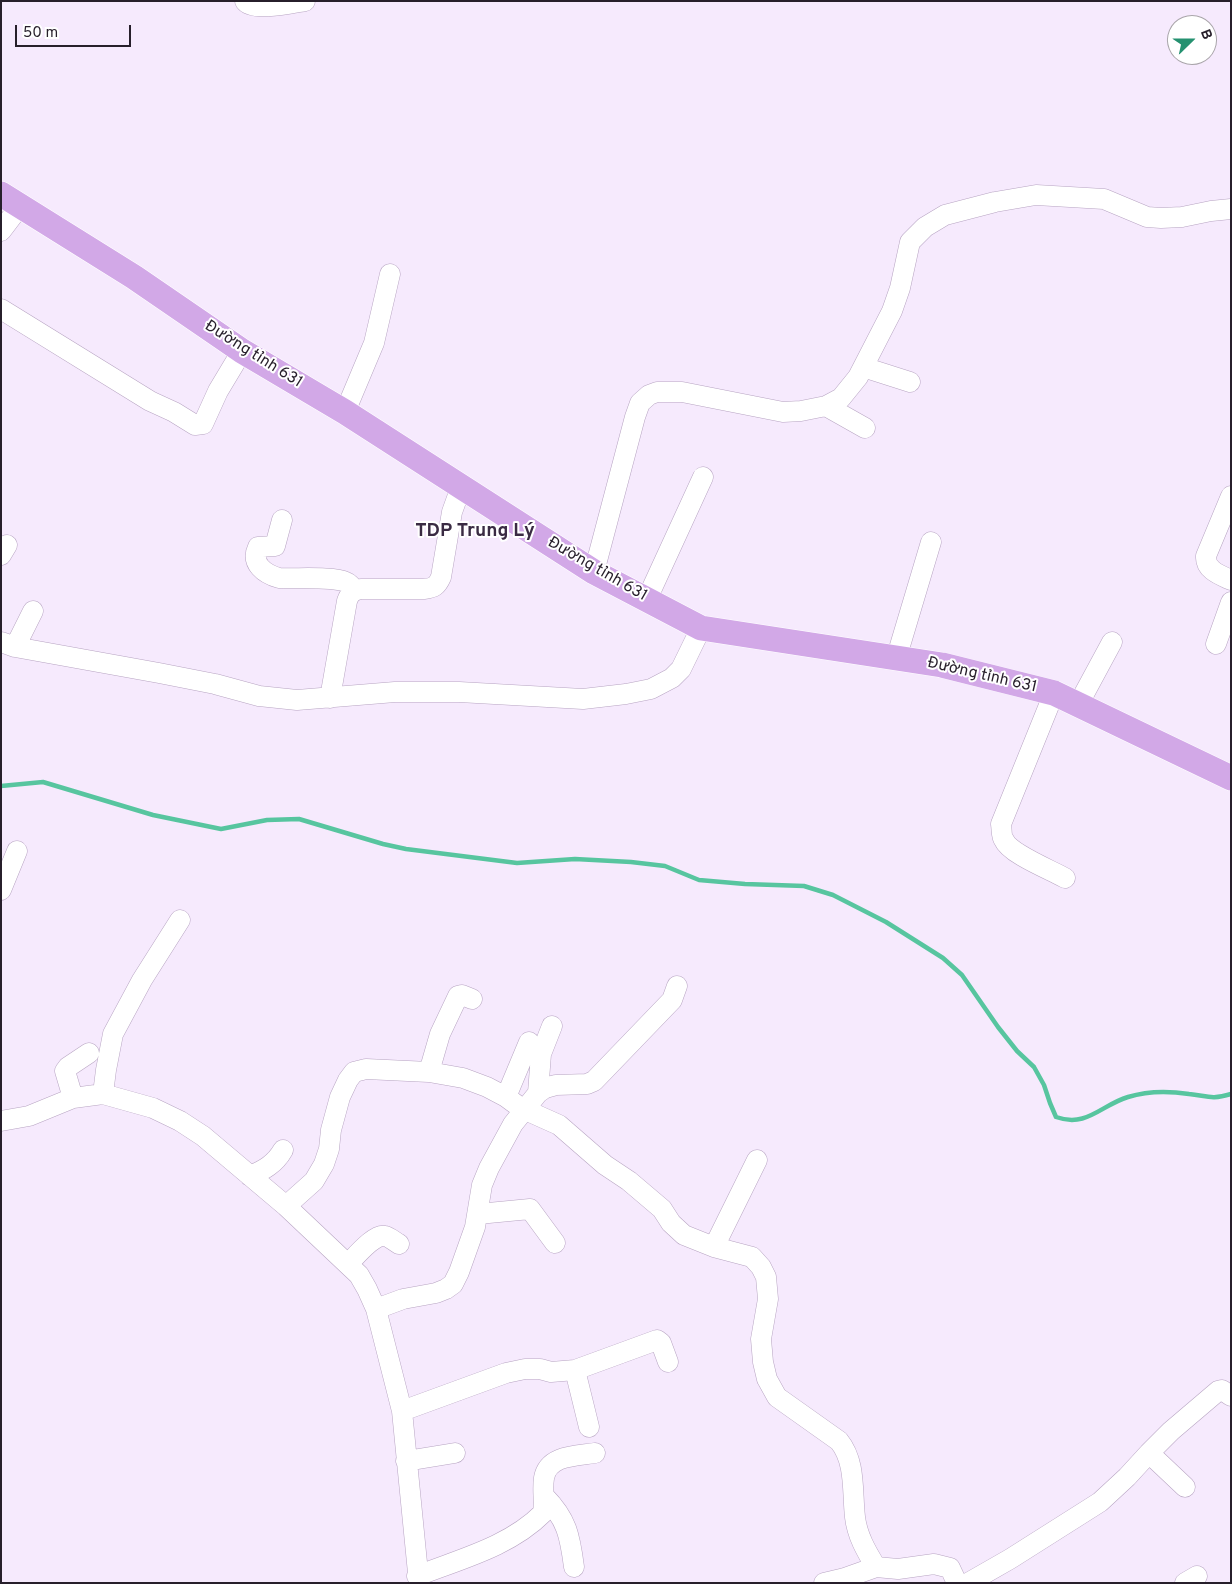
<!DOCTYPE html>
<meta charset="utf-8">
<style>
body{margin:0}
#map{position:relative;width:1232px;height:1584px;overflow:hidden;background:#f6eafd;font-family:Overpass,sans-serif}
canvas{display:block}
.frame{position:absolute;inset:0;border:2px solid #271f2b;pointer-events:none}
.north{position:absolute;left:1167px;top:15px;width:50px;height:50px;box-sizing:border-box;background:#fff;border:1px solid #a9a5aa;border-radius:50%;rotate:68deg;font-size:14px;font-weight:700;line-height:20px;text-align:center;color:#271f2b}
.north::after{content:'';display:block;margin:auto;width:18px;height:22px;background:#259170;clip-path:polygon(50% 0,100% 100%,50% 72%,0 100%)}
.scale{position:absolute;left:15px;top:25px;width:116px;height:22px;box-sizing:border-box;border:2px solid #271f2b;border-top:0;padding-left:6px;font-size:15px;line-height:18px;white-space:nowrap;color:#271f2b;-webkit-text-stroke:4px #fff;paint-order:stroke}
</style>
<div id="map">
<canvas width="1232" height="1584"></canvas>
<div class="frame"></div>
<div class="north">B</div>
<div class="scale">50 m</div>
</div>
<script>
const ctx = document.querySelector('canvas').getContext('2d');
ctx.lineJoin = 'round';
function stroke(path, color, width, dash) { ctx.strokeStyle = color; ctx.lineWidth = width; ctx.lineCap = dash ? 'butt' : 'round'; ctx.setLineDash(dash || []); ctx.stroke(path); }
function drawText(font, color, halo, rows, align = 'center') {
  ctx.font = font + ' Overpass,sans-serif'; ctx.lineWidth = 4; ctx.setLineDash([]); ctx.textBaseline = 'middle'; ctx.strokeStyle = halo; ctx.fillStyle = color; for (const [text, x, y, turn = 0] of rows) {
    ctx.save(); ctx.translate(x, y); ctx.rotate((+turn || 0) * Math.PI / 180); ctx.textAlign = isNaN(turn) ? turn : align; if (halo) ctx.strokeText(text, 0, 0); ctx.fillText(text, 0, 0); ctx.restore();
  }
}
const stream = new Path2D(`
 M1,786L43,782L153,815L221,829L267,820L299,819L383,844L406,849L517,863L575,859L631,862L665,866L699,880L745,884L804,886L833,895L886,922L943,958L962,975L998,1027L1017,1051L1034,1067L1044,1085L1050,1103L1056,1117C1087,1128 1101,1105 1128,1097C1147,1091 1170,1091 1189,1094C1208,1096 1211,1100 1231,1094`);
const minor = new Path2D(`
 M245,1C253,12 292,3 305,1
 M1,231L20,206
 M1,309L150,401L174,412L195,425L203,424L218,391L242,351
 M863,367L910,382
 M826,406L865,428
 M345,412L374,343L390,274
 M1231,496L1206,556C1205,570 1220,575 1231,580
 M282,520L275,546L258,547C250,564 265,574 279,578C296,579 333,576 346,582C351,584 352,587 354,591
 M1,555L7,545
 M594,572L635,417L640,403L649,395L657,392H682L783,412L801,411L826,406L841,398L858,377L892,311L900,288L910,242L925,227L945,215L995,202L1036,195L1104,199L1147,217L1161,218L1182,217L1211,211L1231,209
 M647,599L703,477
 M1,642L15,647L159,673L215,684L259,696L297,700L395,692H459L583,699L626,694L651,689L672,678L681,669L701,628
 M1216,644L1231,602
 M15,647L33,611
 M896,659L931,542
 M1054,693L1001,824C1002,830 1001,836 1004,840C1010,854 1051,870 1065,878
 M330,698L347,601C350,593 352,591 361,589H424C434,588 437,586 441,577L452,512L461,487
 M1078,705L1112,642
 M1,890L17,851
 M429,1072L440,1034L458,996L462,995L472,999
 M538,1093L541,1054L552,1026
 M103,1094L106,1070L113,1034L142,980L180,920
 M506,1097L529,1042
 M73,1098L65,1071L68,1067L89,1053
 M1,1121L29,1116L73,1098L103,1094L153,1108L180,1121L203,1136L286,1206L359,1275L367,1289L376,1309L402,1411L419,1583
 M250,1176C264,1170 275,1164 283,1150
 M286,1206L314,1181L324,1164L329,1149L331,1130L340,1097L348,1080L354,1072L366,1069L429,1072L463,1078L487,1087L506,1097L521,1108L559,1125L605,1165L629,1181L662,1209L671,1223L684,1235L714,1247L752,1257L761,1267L766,1277L768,1299L761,1339L763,1362L767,1379L777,1397L839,1441C856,1462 852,1491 855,1517C857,1535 866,1551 876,1567L898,1569L934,1564L950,1568L957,1583
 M478,1214L530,1209L555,1243
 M714,1247L757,1160
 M348,1264C356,1256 375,1233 385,1236C390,1237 395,1242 399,1244
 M376,1309L403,1299L436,1293L446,1289L453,1284L459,1272L475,1227L482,1185L489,1168L513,1124L538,1093L545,1088L556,1085L587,1084L594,1081L672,1000L677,986
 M575,1370L589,1427
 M402,1411L506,1373L525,1369H540L551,1372L575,1370L657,1340L661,1343L668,1362
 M1149,1453L1185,1487
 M406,1461L455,1453
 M544,1496C567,1519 570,1536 574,1567
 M417,1576C460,1559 509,1547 543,1513C545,1502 542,1490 544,1478C548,1455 576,1456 595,1453
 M824,1583L845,1578L876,1567
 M968,1583L1010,1559L1100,1502L1127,1477L1149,1453L1171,1431L1218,1391L1222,1390L1231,1396
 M1185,1583L1197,1576`);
const major = new Path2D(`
 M1,194L134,277L242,351L345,412L594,572L701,628L942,665L1054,693L1231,778`);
const streetNames = [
 ["Đường tỉnh 631",253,355,32],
 ["Đường tỉnh 631",597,570,30],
 ["Đường tỉnh 631",982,676,13]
];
const quarterNames = [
 ["TDP Trung Lý",475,532]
];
stroke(stream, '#57c59f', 4.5);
stroke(minor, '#b7a4c2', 21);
stroke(major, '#fff', 26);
stroke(minor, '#fff', 20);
stroke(major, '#d2a8e7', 25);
drawText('16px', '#271f2b', '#fff', streetNames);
drawText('bold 19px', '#3a2b43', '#fff', quarterNames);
</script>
